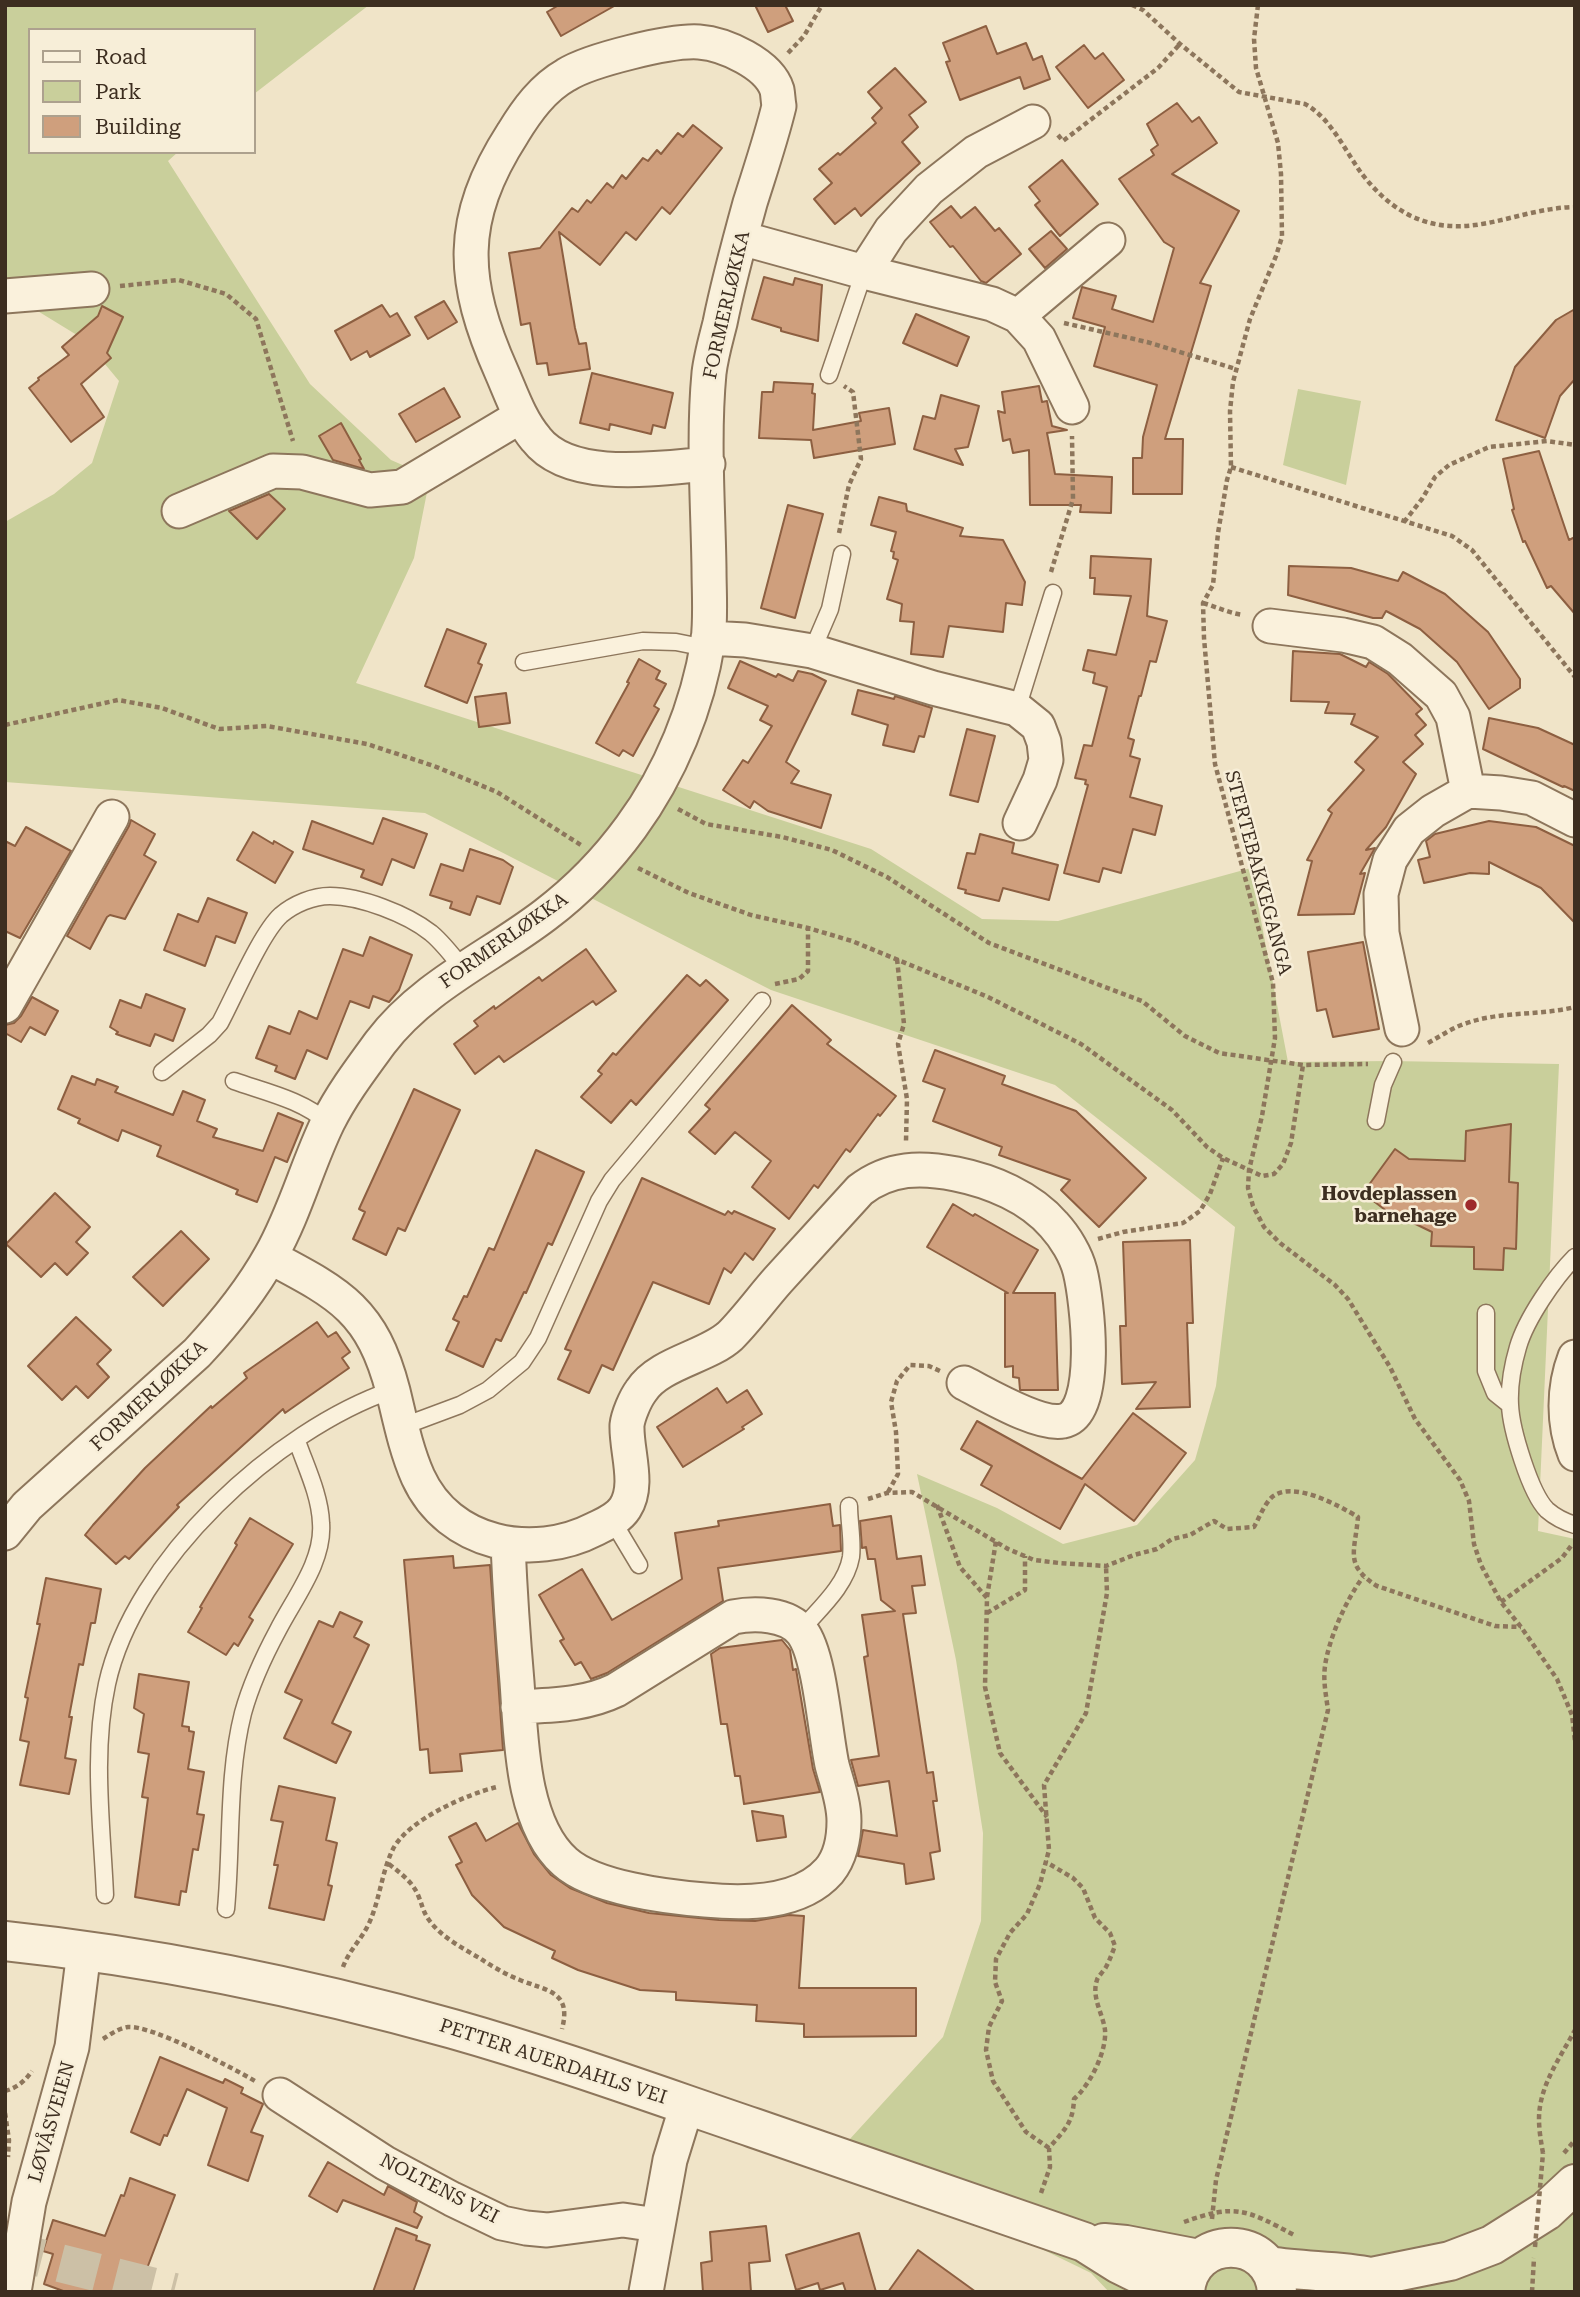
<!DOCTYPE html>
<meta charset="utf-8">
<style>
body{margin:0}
#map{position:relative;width:1580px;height:2297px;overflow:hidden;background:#f0e4c8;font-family:"Roboto Serif",serif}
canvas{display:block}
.frame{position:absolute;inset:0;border:7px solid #3d2e20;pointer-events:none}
.legend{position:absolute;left:28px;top:28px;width:228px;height:126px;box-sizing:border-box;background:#f7eed8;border:2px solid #ada18e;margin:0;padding:9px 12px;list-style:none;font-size:21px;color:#3d2e20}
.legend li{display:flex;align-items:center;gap:14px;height:35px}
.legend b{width:35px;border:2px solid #ada18e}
</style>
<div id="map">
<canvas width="1580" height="2297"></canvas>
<div class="frame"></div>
<ul class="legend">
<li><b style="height:9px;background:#faf1dc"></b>Road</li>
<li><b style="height:19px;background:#c9cf9b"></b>Park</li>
<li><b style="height:19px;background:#cf9f7d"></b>Building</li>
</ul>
</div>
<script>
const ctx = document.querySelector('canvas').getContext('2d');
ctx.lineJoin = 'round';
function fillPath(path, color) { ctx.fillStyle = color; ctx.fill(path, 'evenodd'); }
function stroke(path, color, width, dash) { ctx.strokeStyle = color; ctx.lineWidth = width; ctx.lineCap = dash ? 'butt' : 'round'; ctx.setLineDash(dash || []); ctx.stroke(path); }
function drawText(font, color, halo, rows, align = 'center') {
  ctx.font = font + ' "Roboto Serif",serif'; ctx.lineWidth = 5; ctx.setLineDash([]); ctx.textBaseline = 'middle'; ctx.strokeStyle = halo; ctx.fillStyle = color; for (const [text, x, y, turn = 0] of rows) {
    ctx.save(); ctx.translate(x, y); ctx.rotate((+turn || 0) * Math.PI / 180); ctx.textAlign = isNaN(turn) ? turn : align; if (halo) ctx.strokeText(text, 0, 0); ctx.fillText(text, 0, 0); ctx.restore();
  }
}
const green = new Path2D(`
 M5,5H369L254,94V30H30V152H178L168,161L310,384L391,460L430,477L414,558L356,683L871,849L982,919L1058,921L1251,868L1288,1062L1391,1061L1559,1064L1538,1531L1575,1539V2292H1109L1091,2273L943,2201L828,2163L943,2037L981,1921L983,1833L956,1660L917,1474L997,1508L1063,1544L1137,1525L1195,1460L1216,1386L1235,1227L1055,1085L771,990L425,813L5,782V522L54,494L92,463L119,381L85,340L5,291Z
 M1298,389L1361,401L1346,485L1283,465Z`);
const building = new Path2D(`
 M559,5H616L561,36L547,12Z
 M755,5H785L793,21L768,32Z
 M986,26L997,54L1026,43L1033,60L1042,56L1050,79L1024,89L1020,77L960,100L946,62L950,61L943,43Z
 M1084,45L1095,59L1103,53L1124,80L1088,108L1056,67Z
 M895,68L926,102L909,115L918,127L902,142L920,163L861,216L855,208L835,224L814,199L832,183L819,169L838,153L840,155L876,123L872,118L882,108L868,92Z
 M1177,103L1192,122L1199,117L1217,143L1172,174L1239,211L1200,283L1211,286L1165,439H1183L1182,494H1133V458H1142L1143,437L1157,385L1094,366L1105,327L1073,318L1082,287L1116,296L1112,309L1153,322L1174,248L1164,242L1119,179L1154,155L1151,150L1158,145L1147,124Z
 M693,125L722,148L670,214L662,207L636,240L626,232L600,265L559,232L575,328L579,344L586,343L590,369L549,375L547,363L537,364L530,323L521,325L509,253L540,248L572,208L578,212L587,200L591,203L607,183L613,188L622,175L626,179L643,158L648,161L657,150L661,154L678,133L683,137Z
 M1062,160L1098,204L1060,236L1035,205L1040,201L1029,187Z
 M951,206L961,218L975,207L995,231L999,228L1021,254L986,283L981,281L953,246L950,247L930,222Z
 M1051,231L1067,249L1045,268L1029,249Z
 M764,277L793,285L795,278L822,285L818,341L781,331V328L752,319Z
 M444,301L457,322L428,339L415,317Z
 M382,305L390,317L397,313L410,335L370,357L367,351L351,360L335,331Z
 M102,306L123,317L107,353L111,358L81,384L104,417L71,442L29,388L39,380L38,378L69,355L62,347L98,316Z
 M1575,309V379L1560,396L1545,438L1496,420L1515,367L1556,320Z
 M916,314L969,337L957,366L903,343Z
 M592,373L673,393L665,428L653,425L651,434L610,424L609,430L580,423Z
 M774,382L813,384L812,393L815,394L813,430L861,421L859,413L889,408L895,444L814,458L811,440L759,438L762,392H773Z
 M1039,386L1042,402L1047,401L1052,426L1067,430L1047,433L1055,474L1112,477L1111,513L1080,512L1081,505H1030L1029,450L1013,453L1010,439L1003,441L998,411L1005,413L1002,392Z
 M444,388L460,417L416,442L399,414Z
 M941,395L979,406L968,447L955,449L963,465L914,449L923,416L935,419Z
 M341,423L361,459L359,460L364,469L333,460L319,436Z
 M1539,451L1569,540L1575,537V614L1551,586L1547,588L1525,541L1523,542L1512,510L1514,509L1503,459Z
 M269,494L285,509L257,539L229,511Z
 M879,497L906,504L907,511L963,528L960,536L1003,540L1025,582L1022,605L1006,603L1003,632L949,626L943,657L911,654L914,622L900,621L902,604L887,599L898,560L893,558L894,552L891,551L896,532L871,525Z
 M788,505L823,514L795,618L761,608Z
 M1091,556L1151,559L1147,616L1167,621L1156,662L1150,661L1141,696H1139L1128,738L1134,740L1130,756L1140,759L1130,797L1162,806L1155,835L1133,829L1121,873L1103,868L1099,882L1064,873L1088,785L1085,784L1086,780L1075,778L1084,745L1092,746L1107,687L1093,683L1095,673L1083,670L1088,650L1116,655L1131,596L1094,594L1095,578H1090Z
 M1289,566L1351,568L1398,581L1403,572L1445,594L1488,632L1520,679V688L1489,709L1457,662L1420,629L1386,611L1382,618H1373L1288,595Z
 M447,629L486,644L478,663L482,665L467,703L425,686Z
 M1293,651L1340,654L1366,667L1369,662L1388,674L1422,709L1416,714L1426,725L1415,735L1423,744L1403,762L1416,774L1386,827L1366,850L1375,848L1360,874L1365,873L1354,914L1298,915L1312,861L1307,860L1332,813L1328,810L1364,770L1355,762L1378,737L1351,724L1355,714L1325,713L1329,702L1291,701Z
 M639,659L660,671L656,679L666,684L654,706L659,709L633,756L623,750L619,756L596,743L629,683L627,682Z
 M740,661L776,677L778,674L793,681L798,671L812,674L826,681L786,762L799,771L791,783L831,795L821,828L768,811L754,801L750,808L723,790L743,760L748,763L772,726L760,720L768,706L728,688Z
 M858,690L894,699L895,696L932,708L924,737L919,736L914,752L883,745L888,725L852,714Z
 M506,693L510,723L479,727L475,697Z
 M1489,718L1538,728L1575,745V791L1564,786L1563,787L1483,749Z
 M967,729L995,736L978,802L950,795Z
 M383,818L427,834L414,868L392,859L382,885L361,877L364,870L303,849L312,821L373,844Z
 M131,820L155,834L144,855L156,862L125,919L110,915L107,917L90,949L67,936L129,826Z
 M1489,821L1536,827L1575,846V923L1541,888L1489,862V874L1470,873L1424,883L1418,860L1430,857L1426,841L1435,834Z
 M26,827L71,851L20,938L5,931V841L15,846Z
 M253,832L273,844L274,841L293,852L275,883L237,860Z
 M980,834L1014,843L1012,853L1058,865L1049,900L1003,888L999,901L965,893L966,890L958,888L967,853L975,854Z
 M470,849L503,860L513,867L500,904L477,896L470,915L450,908L452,902L430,895L441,864L463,871Z
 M208,898L247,913L235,943L216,936L205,966L164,950L178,914L198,922Z
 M370,937L412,955L399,990L389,1002L373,996L369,1008L350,1001L327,1059L307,1050L295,1079L275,1071L277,1066L256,1058L269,1026L290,1034L299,1011L317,1019L343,949L363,956Z
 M1363,942L1379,1029L1333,1037L1326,1009L1317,1011L1308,952Z
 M586,949L616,991L596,1005L593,1001L504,1062L499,1056L475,1074L454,1044L478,1026L474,1021L494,1006L495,1009L539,977L542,981Z
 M687,975L700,986L706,980L728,1000L636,1105L631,1100L611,1123L581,1097L602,1074L598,1071L613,1053L616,1055Z
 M146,994L185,1009L173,1041L155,1034L150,1046L116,1034L118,1032L110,1027L120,1000L141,1008Z
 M32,997L58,1011L45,1035L30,1027L21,1042L5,1033V1025L14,1023L21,1016Z
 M792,1005L831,1040L827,1044L896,1096L880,1116L878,1114L850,1152L846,1149L818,1188L814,1185L789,1219L752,1187L771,1161L735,1132L715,1154L689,1132L710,1109L705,1105Z
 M935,1050L1005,1076L1002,1084L1076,1111L1146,1178L1099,1227L1061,1190L1070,1180L999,1155L1002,1147L933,1121L945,1089L923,1081Z
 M72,1076L95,1085L97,1079L118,1087L115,1092L173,1115L183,1091L205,1100L197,1121L217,1129L213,1137L263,1151L278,1113L303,1123L287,1162L275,1157L257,1202L236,1194L238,1190L157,1156L161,1146L122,1130L118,1141L78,1123L80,1119L58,1109Z
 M414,1089L460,1110L405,1231L398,1228L386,1255L353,1239L365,1212L359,1209Z
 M1511,1124L1509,1182L1518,1183L1516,1249L1504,1248L1503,1270L1474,1269V1247L1431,1246L1432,1232L1399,1216L1397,1219L1363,1193L1395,1149L1409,1159L1465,1161L1466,1131Z
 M536,1150L584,1172L552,1245L548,1243L526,1293L524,1292L501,1341L496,1339L483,1367L446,1350L459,1322L453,1319L464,1296L467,1297L489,1248L494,1250Z
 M642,1178L725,1215L728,1211L732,1214L734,1211L775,1229L753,1260L745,1253L731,1273L724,1268L709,1304L653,1282L613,1370L602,1365L589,1393L558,1379L571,1351L565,1349Z
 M55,1193L90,1227L76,1242L88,1253L67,1275L55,1263L41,1277L6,1244Z
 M953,1204L973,1216L975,1214L1038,1250L1013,1293H1055L1058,1390H1020L1019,1378L1013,1377V1366L1005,1367V1293H1008L927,1247Z
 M181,1231L209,1259L163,1306L133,1277Z
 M1190,1240L1193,1323H1187L1190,1407L1136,1409L1156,1382L1122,1384L1120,1326H1126L1123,1242Z
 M76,1317L111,1350L97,1364L109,1377L88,1398L76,1386L62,1400L28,1366Z
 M317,1322L328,1337L336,1332L350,1352L342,1358L349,1368L285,1413L283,1409L177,1505L179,1507L129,1559L125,1556L116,1564L85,1535L93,1525L145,1468L211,1406L212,1408L247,1378L244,1373Z
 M717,1388L727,1403L747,1390L762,1414L742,1427L744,1429L683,1467L657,1427Z
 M1133,1413L1186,1453L1134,1521L1085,1484L1060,1529L981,1485L992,1466L961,1449L977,1421L1082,1479Z
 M830,1504L833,1526L840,1525L841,1551L718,1568L723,1601L607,1673L591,1679L581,1662L575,1665L560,1641L564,1639L539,1595L582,1569L612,1620L682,1579L675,1533L719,1526L718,1521Z
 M891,1516L897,1559L921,1556L925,1585L912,1586L916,1613L903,1614L927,1773L933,1772L937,1801H933L940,1851L930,1853L934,1879L906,1884L904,1864L858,1856L863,1830L897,1836L889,1781L858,1786L851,1760L879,1756L864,1657L868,1656L862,1615L895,1611L881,1600L875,1559H868L866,1547L862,1548L860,1521Z
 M250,1518L293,1544L249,1617L253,1620L238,1646L234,1643L226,1655L188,1632L202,1608L200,1607L237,1545L235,1543Z
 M453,1556L454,1568L490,1565L503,1750L460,1754L462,1771L430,1773L428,1749L420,1750L404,1560Z
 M46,1578L101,1589L95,1623H91L83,1665L79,1664L69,1717H72L65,1758L76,1760L69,1794L20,1785L29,1742L20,1740L28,1698L25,1697L40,1624H37Z
 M340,1612L362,1622L354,1637L369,1645L332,1723L351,1732L336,1763L284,1738L302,1700L285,1692L319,1621L333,1627Z
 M782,1640L790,1650L793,1670L796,1669L813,1769L820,1792L744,1804L740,1776H735L727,1724H721L711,1654L720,1648Z
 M139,1674L189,1682L182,1726L189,1727V1731L194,1732L188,1769L204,1772L197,1814L204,1815L198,1850L193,1849L186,1892L181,1891L179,1905L135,1897L148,1798L142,1797L149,1754L138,1752L144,1714L134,1708Z
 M279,1786L335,1798L326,1840L337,1843L328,1885L332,1886L324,1920L269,1908L278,1865H274L283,1822L271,1820Z
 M752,1811L783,1816L786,1837L757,1841Z
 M476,1823L486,1841L518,1823L534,1854L551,1875L570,1888L607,1903L649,1913L719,1920L755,1921L789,1915L804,1916L799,1988H916V2036L804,2037V2024L756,2021L757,2005L676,2000V1992L640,1990L578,1970L552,1958L555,1951L504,1927L472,1895L456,1865L462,1862L449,1837Z
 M160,2057L223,2083L225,2079L243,2088L241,2093L263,2104L251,2132L263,2136L248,2181L208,2165L227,2108L187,2089L167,2136L164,2135L160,2145L131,2132Z
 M328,2162L384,2195L388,2186L417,2202L414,2212L422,2217L417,2228L343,2200L337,2212L309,2196Z
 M130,2178L175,2195L138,2292H66L44,2284L53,2254L43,2251L53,2220L105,2236L121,2195L124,2196Z
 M766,2226L770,2261L749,2263L751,2292H703L701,2263L712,2261L710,2232Z
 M396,2228L417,2236L416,2240L430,2245L413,2292H373Z
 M859,2233L876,2292H846L843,2283L820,2290L818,2283L796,2290L786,2255Z
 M918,2250L976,2292H888Z`);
const trunkTunnel = new Path2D(`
 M5,2249L174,2292`);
const path = new Path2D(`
 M1132,5L1143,10L1180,44L1239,92L1305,104C1331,118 1345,151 1362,174C1376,192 1391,206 1411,216C1469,243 1516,208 1575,207
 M1258,5L1254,39L1256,68L1278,143L1281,174L1282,237L1276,256L1250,319L1233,382L1230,411L1231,467L1227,480L1218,533L1213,585L1203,603L1204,638L1215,764L1273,983L1275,1038L1262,1116L1249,1170L1248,1188L1253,1206L1264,1227L1280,1243L1335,1285L1348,1299L1390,1367L1415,1419L1460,1480L1469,1501L1474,1544L1481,1565L1501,1602L1521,1627L1557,1679L1572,1715L1575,1741
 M788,53L804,36L822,5
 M1058,135L1063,141L1158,68L1180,44
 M120,286L179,280L226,294L256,319L293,441
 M1064,323L1147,342L1236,369
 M1231,467L1452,536L1472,550L1575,677
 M1404,522L1422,499L1435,477L1449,465L1489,447L1547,441L1575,445
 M839,533L849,485L861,459L853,392L844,386
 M1051,572L1073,499L1072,436
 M1203,603C1217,607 1229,613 1243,615
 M5,725L118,700L162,708L219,729L267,726L367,744L434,766L497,792L581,845
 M678,809L706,824L782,837L832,850L887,877L989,943L1142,1001L1185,1036L1219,1053L1303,1065L1368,1064
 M638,868L689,893L751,915L808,928L852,941L988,997L1081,1044L1172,1110L1207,1147L1223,1158L1262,1176L1274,1174L1283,1164L1291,1143L1303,1065
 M897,959L904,1024L898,1044L907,1099L906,1141
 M775,984L799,979L808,971V928
 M1428,1043C1441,1036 1453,1027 1467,1023C1501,1011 1539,1016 1575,1007
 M1098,1239L1123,1232L1183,1223L1200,1211L1210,1194L1223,1158
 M888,1492L898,1474L896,1432L891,1402L897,1381L910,1365L929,1366L940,1371
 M868,1499L887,1493L912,1492L1008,1549L1034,1560L1059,1563L1106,1566L1134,1555L1157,1549L1172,1539L1190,1535L1214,1521L1227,1529L1254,1527C1259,1518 1264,1505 1271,1498C1291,1479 1338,1505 1358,1517C1355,1552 1344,1565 1377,1586L1495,1626L1521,1627
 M937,1505L960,1567L987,1598L985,1687L1000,1753L1047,1817
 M987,1597L996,1541
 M1501,1602L1562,1558L1571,1546
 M987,1613L1025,1590V1556
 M389,1864C400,1873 412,1881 418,1895C422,1904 423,1912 429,1920C441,1937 464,1949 481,1959C493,1967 507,1975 520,1980C547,1991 572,1991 562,2029
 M343,1967C349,1950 363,1938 370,1921C380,1898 382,1871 393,1849C408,1820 467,1794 497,1787
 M103,2039C111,2034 119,2028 128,2027C151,2025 231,2067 255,2081
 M5,2091C17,2088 25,2081 32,2071
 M5,2113L9,2140L8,2157
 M1049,2148L1026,2132L993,2081L986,2050L989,2027L1002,2001L995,1982L996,1959L1010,1933L1027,1914L1040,1884L1049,1850L1044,1785L1086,1713L1107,1593L1106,1566
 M1543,2153C1541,2142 1539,2130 1539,2119C1539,2086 1560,2058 1575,2030
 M1564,2153L1575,2140
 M1041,2193L1050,2167L1049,2148C1064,2130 1073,2124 1074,2099C1090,2085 1107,2051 1105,2030C1103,2014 1091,1997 1097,1980C1098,1976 1104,1971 1106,1967C1110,1960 1112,1953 1115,1946L1110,1933L1095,1918L1083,1888L1073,1878L1046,1862
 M1212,2219L1216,2180L1328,1710C1326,1695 1323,1681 1325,1666C1329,1638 1346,1600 1363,1577
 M1184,2222C1236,2203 1247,2210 1294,2235
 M1532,2292L1534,2258`);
const service = new Path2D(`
 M829,375L864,272
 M812,651L830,609L842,554
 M524,662L643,641L676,642L706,648
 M1017,709L1053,593
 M162,1072L209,1035L220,1023C234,997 261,933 281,915C294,904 313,896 330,896C360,896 407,914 431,933C443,943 453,956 463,969
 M234,1081C265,1092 303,1100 328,1123
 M1376,1121L1383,1085L1393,1062
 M1575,1257C1555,1277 1526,1319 1518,1347C1513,1364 1509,1386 1510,1405C1511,1429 1530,1493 1547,1510C1555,1517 1565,1522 1575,1525
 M1486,1313V1371L1495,1393L1510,1405
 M401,1427L460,1405L488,1390L522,1362L538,1338L599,1201L612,1180L762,1001
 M612,1520L639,1565
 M801,1630C819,1609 846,1586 851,1557C853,1541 849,1522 849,1506
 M105,1895C102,1826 92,1753 107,1684C134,1560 276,1430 392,1390
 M226,1909C232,1845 227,1776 243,1713C251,1684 264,1656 278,1630C295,1597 324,1561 321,1523C320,1495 306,1467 297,1441`);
const minor = new Path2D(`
 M741,238L864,272L992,304L1018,316L1039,339L1072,407
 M864,272L891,230L929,189L976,152L1033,122
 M5,296L92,289
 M1018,316L1108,240
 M179,511L273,471L302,472L370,490L402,487L521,416
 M1270,626L1343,635L1373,642L1400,659L1441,695L1453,717L1468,791
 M708,638L745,640L812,651L933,688L1017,709L1038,726L1044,742L1046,760L1040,780L1020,823
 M5,1006L112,817
 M1402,1029L1382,933L1381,894L1390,860L1409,830L1433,811L1468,791L1501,793L1532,798L1575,820
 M270,1257C340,1294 372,1310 393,1391C400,1420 406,1450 418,1477C449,1545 533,1561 595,1529C605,1524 618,1519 625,1508C640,1485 626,1451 627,1425C628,1416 635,1399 641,1391C659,1363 707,1357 730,1336C747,1319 762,1298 778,1280C805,1250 833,1220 860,1190C890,1167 921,1167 956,1174C991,1181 1030,1197 1054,1225C1065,1237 1076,1255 1080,1271C1087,1299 1101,1414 1063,1421C1039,1426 986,1394 964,1383
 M1575,1357C1563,1388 1563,1424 1575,1454
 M5,1533L27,1506L197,1353C225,1323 251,1291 271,1255C295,1213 307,1165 328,1122C342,1094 361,1069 380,1043C423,986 490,957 545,915C578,890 607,860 631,827C670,774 698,706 708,641C711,617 709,592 709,568C708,504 703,437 709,373C711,356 716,339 720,323C728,283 739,243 750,203C760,171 771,139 779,106C778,101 778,95 777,90C769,64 725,44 699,42C671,40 590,60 566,75C543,88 527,110 513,133C457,220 461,281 502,373C512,396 520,420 536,439C570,483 660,468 708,464
 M508,1545C510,1591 513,1636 517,1682C521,1736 521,1823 565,1862C594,1888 667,1897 705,1900C746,1904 800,1904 829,1871C840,1858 844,1838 844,1821C844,1802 837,1784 832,1765C825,1733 820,1655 802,1632C787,1613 754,1613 733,1617L616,1690C585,1705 553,1705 518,1707
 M280,2095L385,2163L452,2199L502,2223L526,2228L547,2230L623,2220L657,2225
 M14,2292L29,2202L72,2047L84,1951
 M646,2292L670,2160L687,2105`);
const tertiary = new Path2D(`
 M5,1941C157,1957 307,1988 453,2029C555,2058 654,2094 754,2128C864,2167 974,2205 1084,2242L1119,2264L1176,2292
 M1104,2243L1126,2245L1199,2259
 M1269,2266C1303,2272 1337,2270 1371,2277
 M1185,2292C1189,2233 1273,2233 1277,2292
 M1339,2292L1371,2277L1450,2261L1492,2245L1546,2211L1575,2184`);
const pathBridge = new Path2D(`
 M1535,2247L1543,2153`);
const markers = [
 [1471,1205,7,"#9e2a2b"]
];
const streetNames = [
 ["FORMERLØKKA",727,305,-77],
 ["STERTEBAKKEGANGA",1258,873,75],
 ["FORMERLØKKA",504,941,-35],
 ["FORMERLØKKA",149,1396,-43],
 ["PETTER AUERDAHLS VEI",553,2062,18],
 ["LØVÅSVEIEN",52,2122,-74],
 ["NOLTENS VEI",439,2189,27]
];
const poiNames = [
 ["Hovdeplassen",1457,1194],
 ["barnehage",1457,1216]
];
fillPath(green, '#c9cf9b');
fillPath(building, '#cf9f7d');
stroke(building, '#8d5f41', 2);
stroke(trunkTunnel, '#ccc0a6', 38, [38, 19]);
stroke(service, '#8d765c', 19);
stroke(minor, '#8d765c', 37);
stroke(tertiary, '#8d765c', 42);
stroke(path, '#8d765c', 4.5, [5, 3.5]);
stroke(service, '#faf1dc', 16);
stroke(minor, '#faf1dc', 33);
stroke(tertiary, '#faf1dc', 38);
stroke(pathBridge, '#8d765c', 4.5, [5, 3.5]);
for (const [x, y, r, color] of markers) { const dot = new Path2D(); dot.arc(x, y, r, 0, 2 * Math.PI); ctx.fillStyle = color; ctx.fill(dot); stroke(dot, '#f7eed8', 2.5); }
drawText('19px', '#3d2e20', '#f7eed8', streetNames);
drawText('bold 19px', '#3d2e20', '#f7eed8', poiNames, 'right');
</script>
